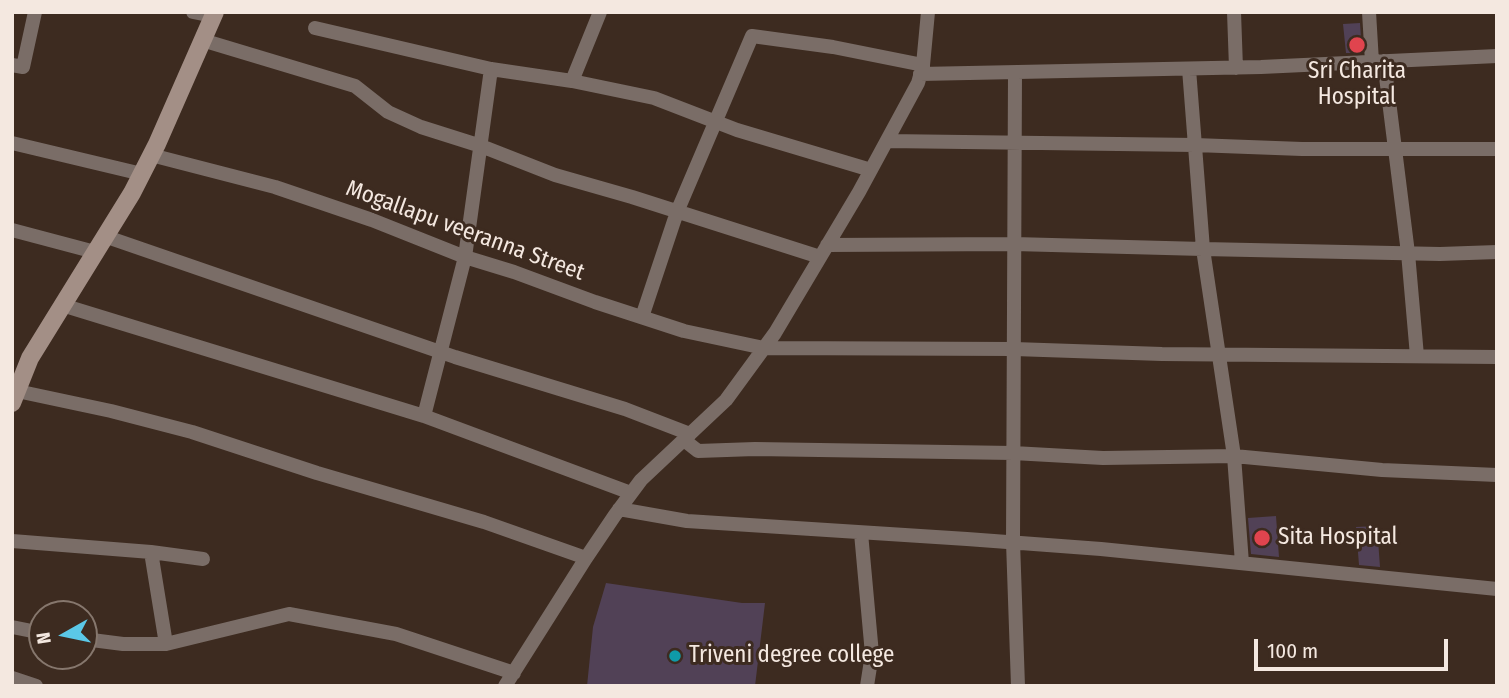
<!DOCTYPE html>
<style>
body{margin:0}
#map{position:relative;width:1509px;height:698px;overflow:hidden;background:#3d2b20;font-family:"Fira Sans Condensed",sans-serif}
canvas{display:block}
.frame{position:absolute;inset:0;border:14px solid #f4e8e0;pointer-events:none}
.north{position:absolute;left:28px;top:600px;width:70px;height:70px;box-sizing:border-box;background:#3d2b20;border:2px solid #86776d;border-radius:50%;rotate:261deg;font-size:19px;font-weight:700;line-height:28px;text-align:center;color:#f4e8e0}
.north::after{content:'';display:block;margin:auto;width:24px;height:32px;background:#5bc8e7;clip-path:polygon(50% 0,100% 100%,50% 72%,0 100%)}
.scale{position:absolute;left:1254px;top:639px;width:194px;height:32px;box-sizing:border-box;border:4px solid #f4e8e0;border-top:0;padding-left:9px;font-size:21px;line-height:24px;white-space:nowrap;color:#f4e8e0;-webkit-text-stroke:5px #3d2b20;paint-order:stroke}
</style>
<div id="map">
<canvas width="1509" height="698"></canvas>
<div class="frame"></div>
<div class="north">N</div>
<div class="scale">100 m</div>
</div>
<script>
const ctx = document.querySelector('canvas').getContext('2d');
ctx.lineJoin = 'round';
function fillPath(path, color) { ctx.fillStyle = color; ctx.fill(path, 'evenodd'); }
function stroke(path, color, width, dash) { ctx.strokeStyle = color; ctx.lineWidth = width; ctx.lineCap = dash ? 'butt' : 'round'; ctx.setLineDash(dash || []); ctx.stroke(path); }
function drawText(font, color, halo, rows, align = 'center') {
  ctx.font = font + ' "Fira Sans Condensed",sans-serif'; ctx.lineWidth = 6; ctx.setLineDash([]); ctx.textBaseline = 'middle'; ctx.strokeStyle = halo; ctx.fillStyle = color; for (const [text, x, y, turn = 0] of rows) {
    ctx.save(); ctx.translate(x, y); ctx.rotate((+turn || 0) * Math.PI / 180); ctx.textAlign = isNaN(turn) ? turn : align; if (halo) ctx.strokeText(text, 0, 0); ctx.fillText(text, 0, 0); ctx.restore();
  }
}
const building = new Path2D(`
 M1360,23L1362,53H1346L1343,24Z
 M1276,516L1279,557L1251,554L1248,518Z
 M1377,526L1380,567L1359,565L1356,527Z
 M606,583L742,603H765L755,686H587L593,627Z`);
const street = new Path2D(`
 M193,12L213,16
 M1234,12L1236,68
 M1369,12L1372,62
 M315,28L491,69L572,81L654,98L737,130L871,170
 M202,40L355,86L388,112L421,127L481,146L555,175L632,197L820,257
 M1384,61L1408,253L1417,356
 M12,65L23,67L35,12
 M1189,69L1203,249L1234,456L1242,563
 M1015,73L1013,542L1018,686
 M920,74L1261,67L1497,56
 M572,81L600,12
 M887,141L1195,145L1302,149H1497
 M12,143L142,174
 M151,155L275,187L372,220L465,257L514,272L595,302L684,331L764,348L1014,349L1162,354L1497,357
 M12,230L95,252
 M104,236L455,357L625,409L690,434
 M827,245L1014,244L1203,249L1440,254L1497,252
 M62,305L424,416L631,493
 M642,317L677,212L752,36L833,47L923,65
 M17,391L111,411L192,432L317,473L484,522L586,558
 M424,416L465,257L491,69
 M684,440L698,451L755,449L1013,453L1103,458L1234,456L1382,470L1497,475
 M619,509L687,521L967,539L1101,549L1497,589
 M861,533L872,654L867,686
 M12,541L151,552L203,559
 M151,552L166,644
 M12,627L42,633
 M84,639L123,644H166L289,614L396,634L514,673
 M12,678L36,686
 M505,686L586,558L615,515L641,480L726,400L775,333L859,192L918,83L923,65L928,12`);
const secondary = new Path2D(`
 M12,403L30,358L132,193L157,144L215,12`);
const markers = [
 [1357,45,9,"#e0444e"],
 [1262,538,9,"#e0444e"],
 [675,656,7,"#0f9aa8"]
];
const poiNames = [
 ["Sri Charita",1357,72,"center"],
 ["Hospital",1357,98,"center"],
 ["Sita Hospital",1278,538],
 ["Triveni degree college",689,656]
];
const streetNames = [
 ["Mogallapu veeranna Street",465,231,20]
];
fillPath(building, '#514156');
stroke(street, '#7a6d67', 14);
stroke(secondary, '#a38f86', 18);
for (const [x, y, r, color] of markers) { const dot = new Path2D(); dot.arc(x, y, r, 0, 2 * Math.PI); ctx.fillStyle = color; ctx.fill(dot); stroke(dot, '#3d2b20', 2.5); }
drawText('23px', '#f4e8e0', '#3d2b20', poiNames, 'left');
drawText('23px', '#f4e8e0', '#3d2b20', streetNames);
</script>
